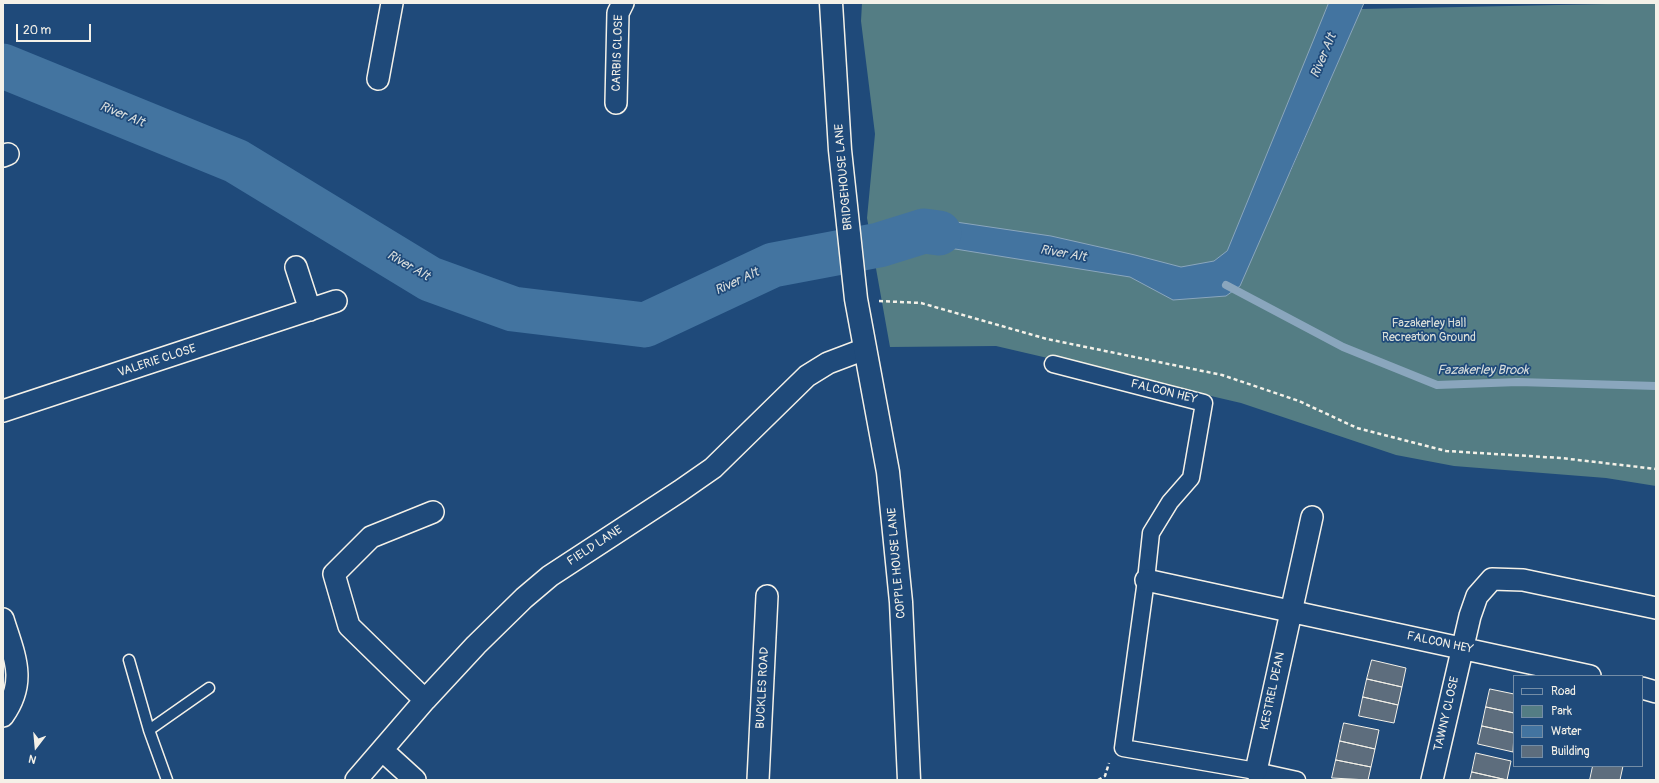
<!DOCTYPE html>
<style>
body{margin:0}
#map{position:relative;width:1659px;height:783px;overflow:hidden;background:#1f4a7a;font-family:Pangolin,sans-serif}
canvas{display:block}
.frame{position:absolute;inset:0;border:4px solid #f4f1e8;pointer-events:none}
.legend{position:absolute;left:1513px;top:675px;width:130px;height:92px;box-sizing:border-box;background:#1f4a7a;border:1px solid #748da6;margin:0;padding:5px 7px;list-style:none;font-size:12px;color:#f4f1e8}
.legend li{display:flex;align-items:center;gap:8px;height:20px}
.legend b{width:20px;border:1px solid #748da6}
.north{position:absolute;left:16px;top:727px;width:40px;height:40px;-webkit-text-stroke:3px #1f4a7a;paint-order:stroke;rotate:196deg;font-size:11px;font-weight:700;line-height:16px;text-align:center;color:#f4f1e8}
.north::after{content:'';display:block;margin:auto;width:14px;height:18px;background:#f4f1e8;clip-path:polygon(50% 0,100% 100%,50% 72%,0 100%)}
.scale{position:absolute;left:16px;top:24px;width:75px;height:18px;box-sizing:border-box;border:2px solid #f4f1e8;border-top:0;padding-left:5px;font-size:12px;line-height:14px;white-space:nowrap;color:#f4f1e8;-webkit-text-stroke:3px #1f4a7a;paint-order:stroke}
</style>
<div id="map">
<canvas width="1659" height="783"></canvas>
<div class="frame"></div>
<ul class="legend">
<li><b style="height:5px;background:#1f4a7a"></b>Road</li>
<li><b style="height:11px;background:#547d84"></b>Park</li>
<li><b style="height:11px;background:#4374a0"></b>Water</li>
<li><b style="height:11px;background:#5d6d7d"></b>Building</li>
</ul>
<div class="north">N</div>
<div class="scale">20 m</div>
</div>
<script>
const ctx = document.querySelector('canvas').getContext('2d');
ctx.lineJoin = 'round';
function fillPath(path, color) { ctx.fillStyle = color; ctx.fill(path, 'evenodd'); }
function stroke(path, color, width, dash) { ctx.strokeStyle = color; ctx.lineWidth = width; ctx.lineCap = dash ? 'butt' : 'round'; ctx.setLineDash(dash || []); ctx.stroke(path); }
function drawText(font, color, halo, rows, align = 'center') {
  ctx.font = font + ' Pangolin,sans-serif'; ctx.lineWidth = 3.5; ctx.setLineDash([]); ctx.textBaseline = 'middle'; ctx.strokeStyle = halo; ctx.fillStyle = color; for (const [text, x, y, turn = 0] of rows) {
    ctx.save(); ctx.translate(x, y); ctx.rotate((+turn || 0) * Math.PI / 180); ctx.textAlign = isNaN(turn) ? turn : align; if (halo) ctx.strokeText(text, 0, 0); ctx.fillText(text, 0, 0); ctx.restore();
  }
}
const green = new Path2D(`
 M862,3H1329L1326,10L1290,173L1361,9L1656,3V486L1606,478L1454,466L1396,455L1241,403L996,346L890,347L867,218L875,134L861,21Z`);
const water = new Path2D(`
 M1329,3H1364L1240,286L1226,296L1173,300L1130,277L924,244L881,254L876,230L922,217L1051,236L1135,255L1181,267L1214,261L1227,251Z`);
const stream = new Path2D(`
 M1226,285L1343,347L1437,385L1518,382L1656,386`);
const river = new Path2D(`
 M3,66L236,161L430,279L513,309L645,325L773,265L879,245L924,231L939,233`);
const building = new Path2D(`
 M1372,660L1406,668L1402,687L1367,679Z
 M1367,679L1402,687L1398,705L1363,697Z
 M1490,689L1514,694V713L1486,707Z
 M1363,697L1398,705L1394,723L1359,716Z
 M1486,707L1514,713V733L1482,726Z
 M1344,723L1379,730L1375,749L1340,741Z
 M1482,726L1514,733L1513,752L1478,744Z
 M1340,741L1375,749L1371,767L1336,760Z
 M1476,753L1511,761L1507,780L1472,772Z
 M1336,760L1371,767L1368,780L1332,778Z
 M1593,766H1623L1620,780H1590Z
 M1472,772L1507,780H1470Z`);
const path = new Path2D(`
 M879,301L921,303L1047,339L1222,375L1299,401L1357,428L1446,451L1561,458L1656,469
 M1098,780L1105,776L1109,763`);
const service = new Path2D(`
 M129,660L149,730L167,780
 M149,730L209,688`);
const pedestrian = new Path2D(`
 M1053,364L1204,403L1191,478L1170,502L1151,533L1146,580L1123,748L1256,771L1297,780`);
const minor = new Path2D(`
 M378,79L392,3
 M616,103L618,13L623,3
 M3,156L8,154
 M296,267L310,310
 M3,411L336,301
 M1146,580L1590,676
 M3,619C14,655 28,681 3,716
 M1642,688L1656,692
 M425,700L349,626L334,574L371,537L433,512
 M382,750L415,780
 M1256,771L1312,517
 M356,780L425,700L476,645L524,598L550,576L680,491L713,468L807,376L828,363L865,349
 M758,780L767,596
 M1432,780L1470,616L1477,596L1492,579L1523,580L1656,608`);
const tertiary = new Path2D(`
 M831,3L840,150L856,299L888,472L901,602L909,780`);
const streetNames = [
 ["CARBIS CLOSE",618,53,-88],
 ["BRIDGEHOUSE LANE",844,177,-95],
 ["VALERIE CLOSE",157,361,-18],
 ["FALCON HEY",1164,392,14],
 ["FIELD LANE",595,546,-33],
 ["COPPLE HOUSE LANE",897,563,-95],
 ["FALCON HEY",1440,643,12],
 ["BUCKLES ROAD",763,688,-87],
 ["KESTREL DEAN",1273,691,-78],
 ["TAWNY CLOSE",1447,714,-77]
];
const parkNames = [
 ["Fazakerley Hall",1429,324],
 ["Recreation Ground",1429,338]
];
const waterNames = [
 ["River Alt",1324,56,-67],
 ["River Alt",122,115,22],
 ["River Alt",1063,254,10],
 ["River Alt",408,266,30],
 ["River Alt",737,282,-25],
 ["Fazakerley Brook",1483,371]
];
fillPath(green, '#547d84');
fillPath(water, '#4374a0');
stroke(water, '#8aa6bd', 1);
stroke(stream, '#8aa6bd', 8);
stroke(river, '#4374a0', 45);
fillPath(building, '#5d6d7d');
stroke(building, '#f4f1e8', 1);
stroke(service, '#f4f1e8', 13);
stroke(pedestrian, '#f4f1e8', 19);
stroke(minor, '#f4f1e8', 24);
stroke(tertiary, '#f4f1e8', 25);
stroke(path, '#f4f1e8', 2.5, [4, 3]);
stroke(service, '#1f4a7a', 10);
stroke(pedestrian, '#1f4a7a', 16);
stroke(minor, '#1f4a7a', 21);
stroke(tertiary, '#1f4a7a', 22);
drawText('12px', '#f4f1e8', '#1f4a7a', streetNames);
drawText('12px', '#dce0d9', '#1f4a7a', parkNames);
drawText('italic 13px', '#d9dedd', '#1f4a7a', waterNames);
</script>
